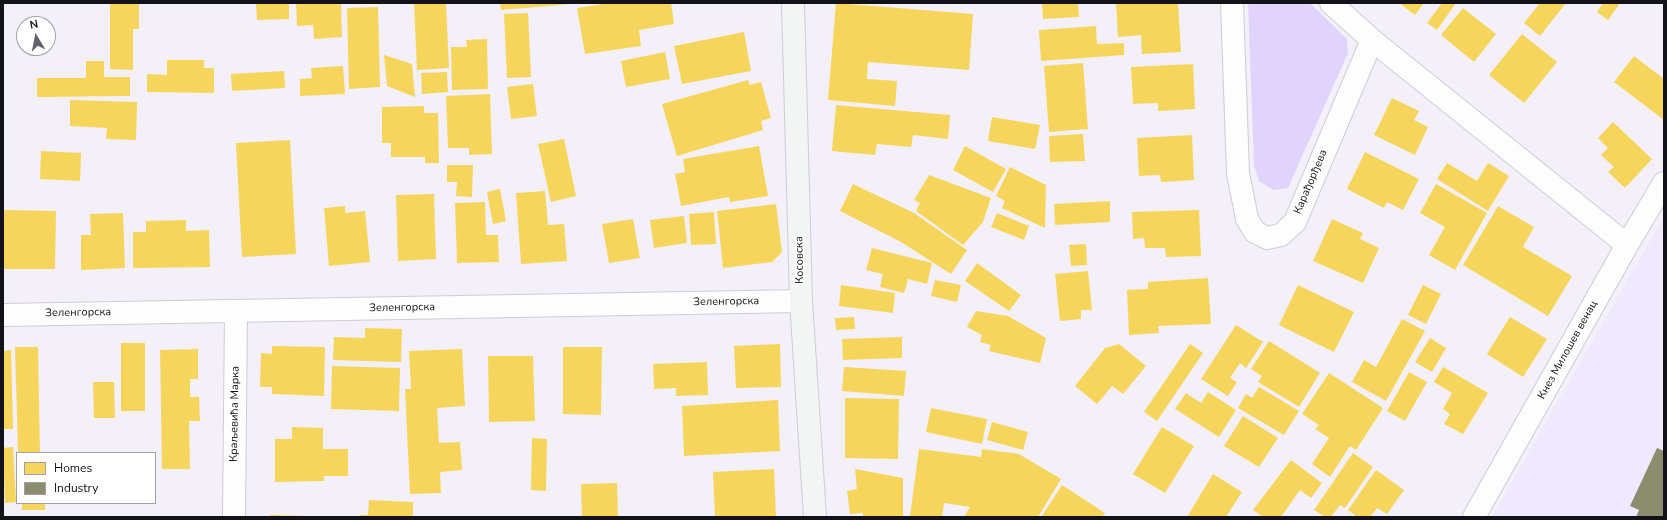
<!DOCTYPE html>
<meta charset="utf-8">
<style>
body{margin:0}
#map{position:relative;width:1667px;height:520px;overflow:hidden;background:#f3f0fa;font-family:"Nunito Sans",sans-serif}
canvas{display:block}
.frame{position:absolute;inset:0;border:4px solid #141219;pointer-events:none}
.legend{position:absolute;left:16px;top:452px;width:140px;height:52px;box-sizing:border-box;background:#fff;border:1px solid #a1a0a3;margin:0;padding:5px 7px;list-style:none;font-size:12px;color:#141219}
.legend li{display:flex;align-items:center;gap:8px;height:20px}
.legend b{width:20px;border:1px solid #a1a0a3}
.north{position:absolute;left:16px;top:16px;width:40px;height:40px;box-sizing:border-box;background:#fff;border:1px solid #a1a0a3;border-radius:50%;rotate:350deg;font-size:11px;font-weight:700;line-height:16px;text-align:center;color:#141219}
.north::after{content:'';display:block;margin:auto;width:14px;height:18px;background:#626068;clip-path:polygon(50% 0,100% 100%,50% 72%,0 100%)}
</style>
<div id="map">
<canvas width="1667" height="520"></canvas>
<div class="frame"></div>
<ul class="legend">
<li><b style="height:11px;background:#f6d55c"></b>Homes</li>
<li><b style="height:11px;background:#8c8c6e"></b>Industry</li>
</ul>
<div class="north">N</div>
</div>
<script>
const ctx = document.querySelector('canvas').getContext('2d');
ctx.lineJoin = 'round';
function fillPath(path, color) { ctx.fillStyle = color; ctx.fill(path, 'evenodd'); }
function stroke(path, color, width, dash) { ctx.strokeStyle = color; ctx.lineWidth = width; ctx.lineCap = dash ? 'butt' : 'round'; ctx.setLineDash(dash || []); ctx.stroke(path); }
function drawText(font, color, halo, rows, align = 'center') {
  ctx.font = font + ' "Nunito Sans",sans-serif'; ctx.lineWidth = 4; ctx.setLineDash([]); ctx.textBaseline = 'middle'; ctx.strokeStyle = halo; ctx.fillStyle = color; for (const [text, x, y, turn = 0] of rows) {
    ctx.save(); ctx.translate(x, y); ctx.rotate((+turn || 0) * Math.PI / 180); ctx.textAlign = isNaN(turn) ? turn : align; if (halo) ctx.strokeText(text, 0, 0); ctx.fillText(text, 0, 0); ctx.restore();
  }
}
const built = new Path2D(`
 M1664,217V517H1492L1530,450Z`);
const green = new Path2D(`
 M1248,3H1310L1347,39L1348,53L1288,188L1273,190L1259,181L1254,166Z`);
const homes = new Path2D(`
 M110,3H139V29H133V70L110,69Z
 M256,3H289V19L257,20Z
 M296,3H341L342,37L314,39L313,25L297,26Z
 M414,3H446L449,68L417,70Z
 M500,3H571V4L501,10Z
 M609,3H671L674,24L639,30L641,46L585,54L577,8Z
 M836,3L973,14L969,70L868,62L867,79L897,81L895,106L828,100Z
 M1042,3H1078L1079,17L1043,19Z
 M1116,3H1178L1181,52L1142,54L1141,35L1118,37Z
 M1399,3H1424L1415,15Z
 M1442,3H1456L1437,30L1427,23Z
 M1540,3H1566L1540,36L1524,23Z
 M1603,3H1620L1608,20L1597,12Z
 M378,7L380,87L349,89L347,8Z
 M1463,8L1496,34L1474,62L1441,35Z
 M528,13L531,77L507,78L504,14Z
 M1096,26L1097,44L1124,43V55L1041,61L1039,30Z
 M744,32L751,71L682,84L674,46Z
 M1522,34L1557,62L1524,103L1489,75Z
 M487,39L488,89L452,90L451,47H467L466,40Z
 M665,52L670,79L626,87L621,61Z
 M384,55L412,64L415,97L387,86Z
 M1634,56L1664,79V120L1614,82Z
 M167,60H204V68H214V93L147,92V74L167,75Z
 M86,61H104V77H130V96L37,97V78H86Z
 M1083,63L1088,129L1049,132L1044,66Z
 M1193,64L1195,109L1158,111V103L1133,104L1131,67Z
 M343,66L345,94L300,96V79L312,78L311,68Z
 M284,71L285,88L232,91L231,74Z
 M447,72L448,92L422,94L421,73Z
 M748,80L750,85L761,82L771,118L761,121L763,130L677,156L662,104Z
 M533,84L537,116L511,119L507,87Z
 M490,94L492,154L469,155V148H448L446,96Z
 M1392,98L1419,111L1414,120L1428,127L1415,155L1374,135Z
 M70,100L137,102L136,140L106,139L107,128L70,126Z
 M836,105L950,115L948,139L913,135L911,147L877,144L875,155L832,151Z
 M424,106V113H438L439,163H425V157H391V143H382V107Z
 M992,117L1040,125L1035,149L988,141Z
 M1613,122L1652,159L1625,188L1608,172L1614,167L1601,155L1608,148L1598,138Z
 M1083,134L1085,161L1050,162L1049,136Z
 M1192,135L1194,180L1161,182L1160,175L1139,176L1137,138Z
 M564,139L576,196L551,202L538,144Z
 M290,140L296,254L242,257L236,143Z
 M759,146L768,196L730,202L729,197L681,206L675,174L685,172L683,159Z
 M965,146L1006,169L993,192L953,170Z
 M41,151L81,153L80,181L40,179Z
 M1365,152L1419,179L1403,210L1387,202L1384,208L1347,189Z
 M1447,163L1477,181L1488,163L1509,176L1488,211L1437,179Z
 M447,165H473L472,197L456,196L457,182H447Z
 M1010,167L1046,185L1045,228L1002,208L1005,201L996,196Z
 M929,175L991,198L983,222L963,245L916,211L920,203L914,200Z
 M853,184L914,213L967,250L951,274L901,242L840,211Z
 M1436,184L1487,213L1455,270L1429,255L1445,227L1420,213Z
 M500,189L506,221L493,224L487,192Z
 M545,191L548,225L564,224L567,261L521,264L516,193Z
 M434,194L436,259L398,261L396,195Z
 M1110,201V222L1055,225L1054,204Z
 M485,202L486,235H498L499,262L457,263L455,203Z
 M776,204L782,252L772,262L723,268L717,211Z
 M345,206V213L365,211L370,262L329,266L324,208Z
 M1498,206L1534,227L1523,247L1572,276L1548,316L1463,265Z
 M4,210L56,211L55,269H3Z
 M1199,210L1201,256L1166,257L1165,248H1145L1144,238L1133,239L1132,212Z
 M714,212L716,244L691,245L689,214Z
 M123,213L125,268L81,270V235H91L90,214Z
 M997,213L1029,226L1024,240L991,227Z
 M684,216L687,243L654,248L650,220Z
 M633,219L640,258L609,263L602,224Z
 M1332,219L1363,233L1360,239L1379,248L1363,283L1313,261Z
 M186,220V231L209,230L210,267L133,268V232H146V221Z
 M1086,244L1087,265L1071,266L1069,245Z
 M872,248L932,263L927,284L908,279L904,293L880,287L883,274L866,270Z
 M977,263L1021,295L1009,311L965,281Z
 M1088,271L1092,310H1081V319L1060,321L1055,274Z
 M1208,278L1211,324L1158,326L1159,333L1129,335L1127,290L1148,289V282Z
 M935,280L961,285L957,302L931,296Z
 M841,285L895,293L893,313L839,306Z
 M1298,285L1354,312L1334,352L1279,325Z
 M1423,285L1441,294L1426,324L1408,315Z
 M976,311L1008,316L1046,338L1040,363L989,351L991,345L980,342L982,335L967,327Z
 M854,317L855,329L836,330L835,318Z
 M1510,317L1547,339L1523,377L1487,354Z
 M1402,319L1425,331L1386,401L1352,382L1364,360L1376,367Z
 M1236,325L1263,342L1246,368L1240,363L1230,378L1237,382L1228,396L1201,379Z
 M365,328L402,329L401,362L333,360L334,337L365,338Z
 M902,337V358L843,360L842,339Z
 M1430,338L1446,348L1432,372L1415,362Z
 M1269,341L1320,373L1299,407L1258,382L1262,376L1251,369Z
 M121,343H145V411H121Z
 M780,344L781,387L736,388L734,346Z
 M1119,344L1146,366L1123,394L1112,386L1097,404L1075,386L1105,348Z
 M1190,344L1203,353L1157,421L1144,412Z
 M272,346L325,347L324,396L272,394V387H260L261,353L272,354Z
 M15,347H38L40,453H18Z
 M563,347H602L601,415L563,414Z
 M198,349V379H190V397H199L200,421H189L190,469H162L160,350Z
 M462,349L465,406L437,408L439,443L460,442L462,470L440,472L441,493L410,494L405,389H411L409,351Z
 M11,350L13,429H3V351Z
 M488,356H533L535,421L489,422Z
 M707,362L708,395L676,396V388L654,389L653,364Z
 M332,366L400,368L399,411L331,409Z
 M844,367L906,371L904,396L842,391Z
 M1443,367L1488,393L1463,434L1444,424L1450,414L1443,409L1452,393L1434,382Z
 M1409,372L1427,382L1405,421L1387,411Z
 M1329,373L1383,408L1356,450L1350,446L1330,477L1312,464L1329,438L1315,429L1319,425L1302,414Z
 M93,382H114L115,418H94Z
 M1259,387L1299,411L1284,435L1238,408L1246,394L1252,398Z
 M1208,392L1236,410L1219,437L1175,409L1186,393L1201,403Z
 M845,398L899,399L898,459L845,458Z
 M778,400L780,451L684,456L682,406Z
 M931,408L987,419L982,444L926,432Z
 M1243,416L1278,438L1259,467L1224,446Z
 M992,422L1028,432L1023,450L987,440Z
 M292,427L323,428V449H348V476H324V481L275,482V439H292Z
 M1162,427L1194,446L1165,493L1133,474Z
 M532,438L547,439L546,491L531,490Z
 M13,447L16,502L5,503L3,448Z
 M919,449L981,457L982,449L1019,454L1061,479L1038,517H964L970,507L944,503L942,517L910,516Z
 M1353,453L1373,467L1345,508L1340,505L1331,517H1325L1314,510Z
 M1291,460L1322,483L1311,498L1300,490L1281,517H1263L1253,510Z
 M774,469L776,517H715L713,472Z
 M855,469L903,478V517H863V513L850,514L847,491L857,489Z
 M1376,470L1404,490L1387,514L1377,508L1370,517H1357L1348,510Z
 M1213,474L1242,492L1226,517H1187Z
 M617,483L618,517H582L581,484Z
 M1062,485L1105,513L1102,517H1041Z
 M369,500L413,502V517H360V515H368Z
 M22,503H45V510H22Z
 M270,515L309,516V517H270Z`);
const industry = new Path2D(`
 M1657,448L1664,451V517H1636L1639,510L1630,506Z`);
const street = new Path2D(`
 M1232,3L1238,173L1247,219L1255,232L1267,238L1281,235L1295,222L1372,40
 M1331,3L1372,40L1627,245
 M3,315L801,301
 M234,517L236,311
 M1474,517L1627,245L1664,183`);
const secondary = new Path2D(`
 M793,3L801,301L815,517`);
const streetNames = [
 ["Карађорђева",1311,182,-67],
 ["Косовска",800,260,-91],
 ["Зеленгорска",726,302,-1],
 ["Зеленгорска",402,308,-1],
 ["Зеленгорска",78,313,-1],
 ["Кнез Милошев венац",1568,350,-61],
 ["Краљевића Марка",235,414,-89]
];
fillPath(built, '#eee9fc');
fillPath(green, '#e0d3fc');
fillPath(homes, '#f6d55c');
fillPath(industry, '#8c8c6e');
stroke(street, '#ceccd4', 24);
stroke(secondary, '#ceccd4', 24);
stroke(street, '#fdfdfe', 22);
stroke(secondary, '#f2f5f4', 22);
drawText('11px', '#141219', '#fff', streetNames);
</script>
